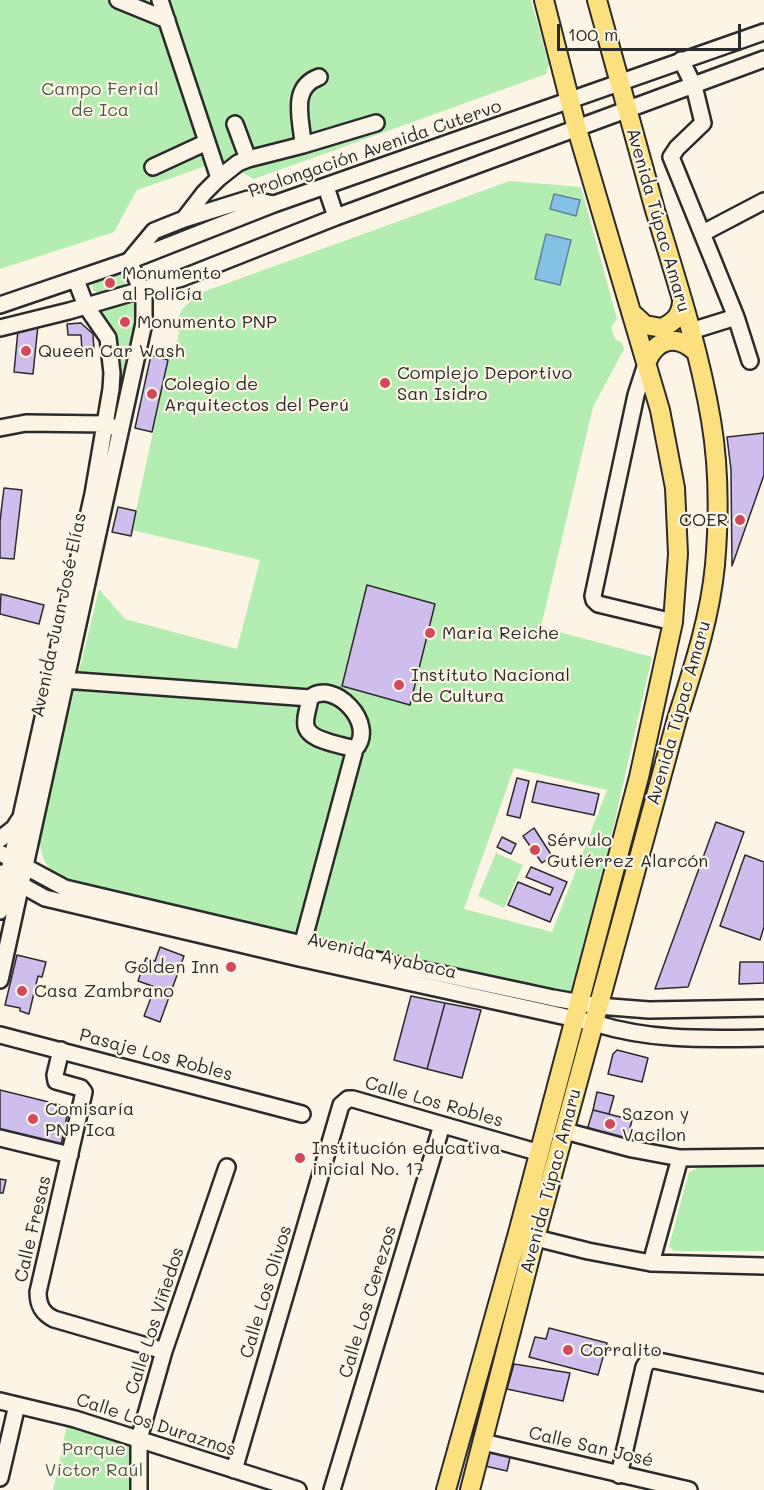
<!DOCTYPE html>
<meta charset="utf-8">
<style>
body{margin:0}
#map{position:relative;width:764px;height:1490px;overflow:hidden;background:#fcf5e5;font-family:Mali,sans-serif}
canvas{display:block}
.scale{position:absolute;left:557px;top:24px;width:184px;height:27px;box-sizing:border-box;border:3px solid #2b2b2b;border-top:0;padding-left:8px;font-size:18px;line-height:21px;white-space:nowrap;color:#2b2b2b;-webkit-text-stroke:4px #fcf5e5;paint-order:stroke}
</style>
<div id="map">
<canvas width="764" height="1490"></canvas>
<div class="scale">100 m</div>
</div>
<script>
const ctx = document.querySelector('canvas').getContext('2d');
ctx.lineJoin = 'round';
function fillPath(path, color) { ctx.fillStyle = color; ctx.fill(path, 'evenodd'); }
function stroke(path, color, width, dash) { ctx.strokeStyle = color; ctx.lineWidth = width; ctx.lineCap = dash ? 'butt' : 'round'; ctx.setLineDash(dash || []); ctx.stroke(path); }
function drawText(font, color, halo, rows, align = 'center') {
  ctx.font = font + ' Mali,sans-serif'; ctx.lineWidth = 4.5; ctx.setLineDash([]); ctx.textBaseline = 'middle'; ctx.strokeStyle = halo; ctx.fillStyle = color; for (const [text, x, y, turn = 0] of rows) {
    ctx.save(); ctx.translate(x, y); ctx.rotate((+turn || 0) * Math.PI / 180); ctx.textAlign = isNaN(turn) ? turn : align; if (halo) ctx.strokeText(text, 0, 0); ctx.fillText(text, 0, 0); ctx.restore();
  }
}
const green = new Path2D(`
 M0,0H531L549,64L546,74L254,179L220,161L137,190L114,232L0,269Z
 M510,181L581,187L617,319L611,327L615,339L622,343L624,349L593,407L541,627L652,657L578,983L574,990L564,994L64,883C46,868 41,859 39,836L99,589L125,619L237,649L260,560L132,530L170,352L175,349L179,332L175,328L182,309L200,293ZM514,768L607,790L552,932L464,909Z
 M118,272L123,273L126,277L124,287L100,294L93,290L92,285L94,280Z
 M138,299L139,322L117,422C120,380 121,348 101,311Z
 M496,853L523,865L504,908L478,896Z
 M764,1166V1251H674L669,1246L689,1172L699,1167Z
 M68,1421L137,1439L134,1490H53Z`);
const water = new Path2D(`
 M554,194L580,200L576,216L550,209Z
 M546,234L571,240L560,285L535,279Z`);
const building = new Path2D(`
 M81,323L93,334L94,350L82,351L81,335H68L67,324Z
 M38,325L33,374L14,372L18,330Z
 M151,355L168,360L152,432L135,428Z
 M764,433V475L732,566L731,470L727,437Z
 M4,488L22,490L14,559L0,558V521Z
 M118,507L136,511L131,536L112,532Z
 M367,585L435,604L410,705L342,686Z
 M1,594L44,605L39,624L0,614Z
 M517,778L529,781L520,818L507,815Z
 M537,781L599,794L594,815L532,802Z
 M716,822L744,832L688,987L655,989Z
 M534,828L552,856L542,863L523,836Z
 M502,837L516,844L511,854L497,847Z
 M745,855L764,862V927L760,940L720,926Z
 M531,867L567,882L550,922L508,905L518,882L550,895L553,888L526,877Z
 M160,947L184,956L160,1022L144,1016L155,987L138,981L146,958L155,961Z
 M17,955L46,962L42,977L38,976L29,1014L20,1011V1008L5,1005Z
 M740,962H764V983L739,984Z
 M411,996L445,1003L427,1069L394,1060Z
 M445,1003L481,1010L462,1078L427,1069Z
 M617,1050L648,1058L642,1082L608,1074L613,1054Z
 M0,1090L69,1107L61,1145L0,1131Z
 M597,1092L614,1096L609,1114L593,1110Z
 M593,1110L632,1120L627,1140L592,1131L588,1127Z
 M0,1179L6,1180L3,1193H0Z
 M549,1328L607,1343L598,1375L529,1357L535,1337L546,1339Z
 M514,1364L570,1373L563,1401L507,1389Z
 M489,1448L511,1453L507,1471L485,1466Z`);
const minor = new Path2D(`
 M118,0L167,20
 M160,0L219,178L204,193L184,219
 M681,60L694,86L703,123L677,148L671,157L736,317L691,331
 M235,124L248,159
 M303,145L376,123
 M153,167L207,142
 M219,178L238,163L248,159L303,145C302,120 289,88 319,77
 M326,187L336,217
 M703,233L764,201
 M0,305L129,261L274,204L764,32
 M736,317L750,361
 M0,328L69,311L182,278L336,217L764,59
 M647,361L636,395L593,596L594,600L598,604L673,622
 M0,428L26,423L105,424L113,427
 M64,680L310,698C333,678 378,724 355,749
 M0,839L14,828L19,820
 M0,853L65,888L302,944L553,998L598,1006L649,1010L764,1008
 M0,873L45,898L299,958L594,1023C652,1041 704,1039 764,1038
 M0,911L93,494L111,389L112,373L108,338L86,306L76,280
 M300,953L355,749C342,745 309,741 306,726C304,718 309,707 310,698
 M0,980L144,323V296L129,261L154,231L184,219L248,199L274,204
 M0,1035L302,1114
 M61,1050L55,1075L56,1081L81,1088L84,1092L38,1292C38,1305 42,1313 54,1319L164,1351
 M565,1131L632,1149L680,1158L764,1157
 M0,1138L70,1155
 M524,1235L588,1251L651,1263L764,1266
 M651,1263L680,1158
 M0,1401L75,1419L298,1490
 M483,1442L689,1490
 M234,1470L341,1105L348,1099H353L540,1153
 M619,1475L644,1367L648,1361L654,1360L764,1383
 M0,1478L17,1405
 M139,1490V1439L164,1351L227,1167
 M332,1490L442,1125`);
const major = new Path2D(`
 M632,313L645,325L662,328C674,322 681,316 682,302
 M647,361C657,338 677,334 696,352
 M446,1490L518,1233L639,777L673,622L678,554L675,488L660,410L577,129L544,0
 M470,1490L535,1238L677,719C693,669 710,618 715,565C719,518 719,467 711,420C699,349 676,279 655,210C635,140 616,70 597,0`);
const markers = [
 [110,283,6,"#d1495b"],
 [125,322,6,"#d1495b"],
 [26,351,6,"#d1495b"],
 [385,383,6,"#d1495b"],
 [152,394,6,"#d1495b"],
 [740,520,6,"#d1495b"],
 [430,633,6,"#d1495b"],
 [399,685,6,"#d1495b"],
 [535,850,6,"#d1495b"],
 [231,967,6,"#d1495b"],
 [22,991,6,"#d1495b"],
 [33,1119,6,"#d1495b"],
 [610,1124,6,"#d1495b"],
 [300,1158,6,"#d1495b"],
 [568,1350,6,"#d1495b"]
];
const parkNames = [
 ["Campo Ferial",100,89],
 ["de Ica",100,110],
 ["Parque",94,1449],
 ["Víctor Raúl",94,1470]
];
const streetNames = [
 ["Prolongación Avenida Cutervo",375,149,-19],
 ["Avenida Túpac Amaru",658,220,74],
 ["Avenida Juan José Elías",59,615,-78],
 ["Avenida Túpac Amaru",679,713,-74],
 ["Avenida Ayabaca",382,956,13],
 ["Pasaje Los Robles",156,1055,15],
 ["Calle Los Robles",434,1102,16],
 ["Avenida Túpac Amaru",551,1181,-75],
 ["Calle Fresas",33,1229,-77],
 ["Calle Los Olivos",266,1292,-73],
 ["Calle Los Cerezos",368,1302,-73],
 ["Calle Los Viñedos",155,1321,-72],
 ["Calle Los Duraznos",156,1425,18],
 ["Calle San José",591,1447,13]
];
const poiNames = [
 ["Monumento",122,273],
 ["al Policía",122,294],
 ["Monumento PNP",137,322],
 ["Queen Car Wash",38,351],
 ["Complejo Deportivo",397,373],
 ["San Isidro",397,394],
 ["Colegio de",164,384],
 ["Arquitectos del Perú",164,405],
 ["COER",728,520,"right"],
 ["Maria Reiche",442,633],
 ["Instituto Nacional",411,675],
 ["de Cultura",411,696],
 ["Sérvulo",547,840],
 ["Gutiérrez Alarcón",547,861],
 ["Golden Inn",219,967,"right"],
 ["Casa Zambrano",34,991],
 ["Comisaría",45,1109],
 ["PNP Ica",45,1130],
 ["Sazon y",622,1114],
 ["Vacilon",622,1135],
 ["Institución educativa",312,1148],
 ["inicial No. 17",312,1169],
 ["Corralito",580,1350]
];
fillPath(green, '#b3edb1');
fillPath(water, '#84c1e4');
stroke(water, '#60859a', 1.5);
fillPath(building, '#cebded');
stroke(building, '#2b2b2b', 1.5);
stroke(minor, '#2b2b2b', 20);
stroke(major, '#2b2b2b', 22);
stroke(minor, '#fcf5e5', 15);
stroke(major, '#fce080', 18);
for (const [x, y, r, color] of markers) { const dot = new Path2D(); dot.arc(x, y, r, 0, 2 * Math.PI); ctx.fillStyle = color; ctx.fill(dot); stroke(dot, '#fcf5e5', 2); }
drawText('18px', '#4d5c4c', '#fcf5e5', parkNames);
drawText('18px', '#2b2b2b', '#fcf5e5', streetNames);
drawText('18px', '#2b2b2b', '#fcf5e5', poiNames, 'left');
</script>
